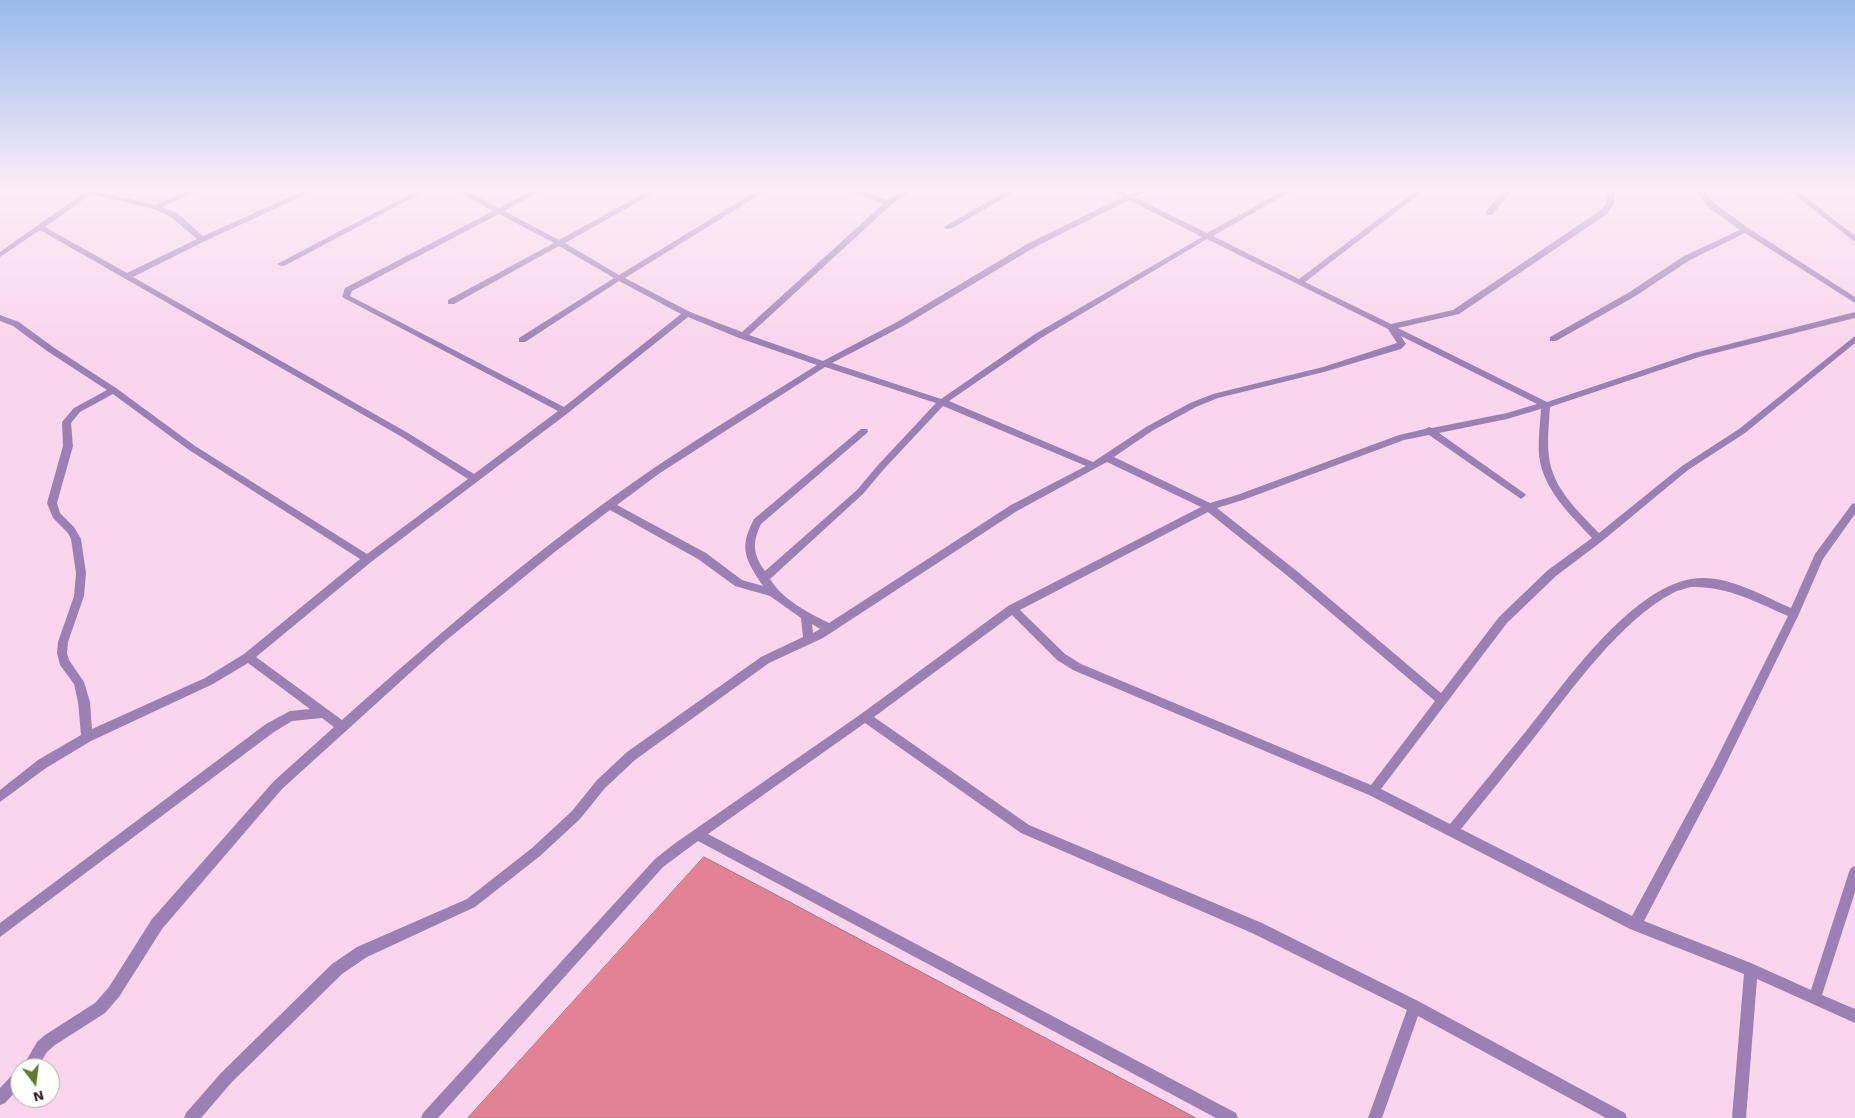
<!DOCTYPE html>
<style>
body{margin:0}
#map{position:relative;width:1855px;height:1118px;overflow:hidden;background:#f9d6ed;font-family:"Work Sans",sans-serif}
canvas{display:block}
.north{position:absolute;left:10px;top:1058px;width:50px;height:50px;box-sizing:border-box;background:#fff;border:1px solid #ada8ab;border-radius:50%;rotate:165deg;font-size:14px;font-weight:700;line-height:20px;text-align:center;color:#32252d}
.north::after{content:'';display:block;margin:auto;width:18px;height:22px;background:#64792a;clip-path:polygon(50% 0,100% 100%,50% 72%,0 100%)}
</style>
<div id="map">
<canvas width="1855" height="1118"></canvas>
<div class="north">N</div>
</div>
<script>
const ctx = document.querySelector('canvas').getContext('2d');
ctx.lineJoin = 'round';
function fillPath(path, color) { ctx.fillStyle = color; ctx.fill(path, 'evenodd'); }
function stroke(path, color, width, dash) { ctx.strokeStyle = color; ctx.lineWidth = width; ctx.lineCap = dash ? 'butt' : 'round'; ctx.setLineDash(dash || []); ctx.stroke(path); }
const building = new Path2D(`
 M704,857L765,889L1196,1118H468Z`);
const minor = new Path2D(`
 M89,189H98L96,191L155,205L191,189H201L162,207L177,213L203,236L308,189H318L205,241L133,277L408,433L474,474L558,411L342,297L345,288L493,211L453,189H462L499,208L535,189H544L504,211L559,240L652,189H661L565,243L619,275L760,189H769L625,278L690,312L742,332L883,204L847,189H857L887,200L905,189H914L891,205L749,335L823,361L897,322L1029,243L1123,197L1108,189H1117L1129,195L1141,189H1150L1134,197L1207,233L1286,189H1295L1213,236L1299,279L1418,189H1426L1305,282L1391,324L1453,310L1601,210L1606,204L1608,189H1616L1614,204L1607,214L1459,314L1398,328L1547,402L1694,353L1855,312V318L1699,357L1550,407C1549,423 1547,441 1549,457C1553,489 1578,511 1599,533L1682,466L1739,429L1855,336V343L1745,433L1688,470L1601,542L1556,576L1507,623L1381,789L1450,824C1476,793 1501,761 1527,730C1565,683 1629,590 1691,579C1725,573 1761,595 1791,608L1815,554L1852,504L1855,503V514L1823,559L1799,614L1721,774L1644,921L1751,963L1811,990L1849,872L1851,868L1855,866V892L1822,995L1855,1009V1023L1757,979L1746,1118H1732L1744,974L1630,929L1369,795L1073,670L1057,660L1012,615L874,717L1029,825L1262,923L1420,1002L1625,1113L1627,1118H1606L1418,1016L1382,1118H1368L1407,1010L1252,933L1021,833L865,723L708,834L1236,1113L1238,1118H1216L698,841L663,867L438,1118H421L423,1113L655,859L674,844L861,714L1008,606L1201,507L1107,462L1017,511L823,638L769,663L635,760L605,788L580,819L540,856L475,907L367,957L342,974L231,1083L201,1118H184L186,1113L221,1073L332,964L357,947L467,899L532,848L572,811L597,780L627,752L761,657L803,637L801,618L770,596L735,586L698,559L610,510L556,551L443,643L282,789L162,929L119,997L105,1013L55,1045L47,1052L37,1068H22L37,1042L45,1035L95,1003L109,987L152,919L274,781L334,727L322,718L292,721L274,732L0,937V923L266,724L290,711L310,709L248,663L213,684L91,741L46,768L0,802V790L38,760L81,735L78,702L74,684L60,665L57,653L58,642L74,596L76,573L71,539L68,533L53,518L47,503L63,446L62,422L74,408L107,390L47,351L13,326L0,321V315L19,322L53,347L116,388L195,446L367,554L468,479L402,437L40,230L0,257V252ZM91,194L154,209L171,217L197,239L127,273L45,227ZM1129,200L1202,237L1035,334L941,399L832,363L903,326L1035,247ZM499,214L554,243L448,300V304H454L559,246L614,278L519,338V342H525L619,281L681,314L564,407L350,296L352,291ZM1207,239L1388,329L1397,343L1323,367L1213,394L1190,403L1146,427L1093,462L949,401L1041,338ZM688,317L739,338L817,365C763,399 707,432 654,468C544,543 442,631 342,720L256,657L371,562L568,413ZM1401,336L1537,404L1507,413L1432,428L1429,427L1425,429L1399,435L1237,495L1210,503L1114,457L1152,431L1196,407L1218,398L1324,372L1401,349L1406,344ZM825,367L936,403L878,465L857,490L765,571C753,555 752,543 761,524L867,433L868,431L867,429H861L754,519C738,549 746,560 763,586L742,580L706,553L617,505L660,473ZM113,394L189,450L360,559L244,654L205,678L92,729L90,702L84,682L69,660L67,653L68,642L84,596L86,573L81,539L74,527L60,513L57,503L73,446L71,423L80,412ZM943,406L1086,466L1011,505L829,623C807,612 783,600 770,579L863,494L884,469ZM1541,409C1540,424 1538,440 1539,455C1543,490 1570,514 1592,538L1548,570L1499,617L1441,693L1298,572L1217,508L1243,500L1404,440L1429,435L1521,499L1526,495L1524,493L1439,433L1507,419ZM1208,512L1290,578L1435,701L1371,785L1081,664L1065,654L1020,610ZM1691,587C1727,586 1756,602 1788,616L1713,766L1632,916L1461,829C1486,798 1512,766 1537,734C1572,689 1622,619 1673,593C1678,590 1685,589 1691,587ZM812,624L820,629L813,633Z
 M420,189H429L284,266H281L277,264Z
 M1010,189H1019L951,229H945L944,227Z
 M1505,189H1513L1492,215H1486V211Z
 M1694,189H1702L1714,203L1748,228L1855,297V303L1745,233L1690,260L1634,297L1556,341H1550V337L1628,293L1684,256L1740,230L1708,207Z
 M1787,189H1795L1855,236V242Z
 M20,1070V1087L5,1103L0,1105V1088L15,1072Z`);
fillPath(building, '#e38295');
stroke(building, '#a0797f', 1);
fillPath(minor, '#9d80b3');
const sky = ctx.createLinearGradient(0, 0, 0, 345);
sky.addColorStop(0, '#97baed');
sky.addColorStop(0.55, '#fcedf7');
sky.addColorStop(1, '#fcedf700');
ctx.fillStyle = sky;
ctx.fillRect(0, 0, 1855, 345);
</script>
